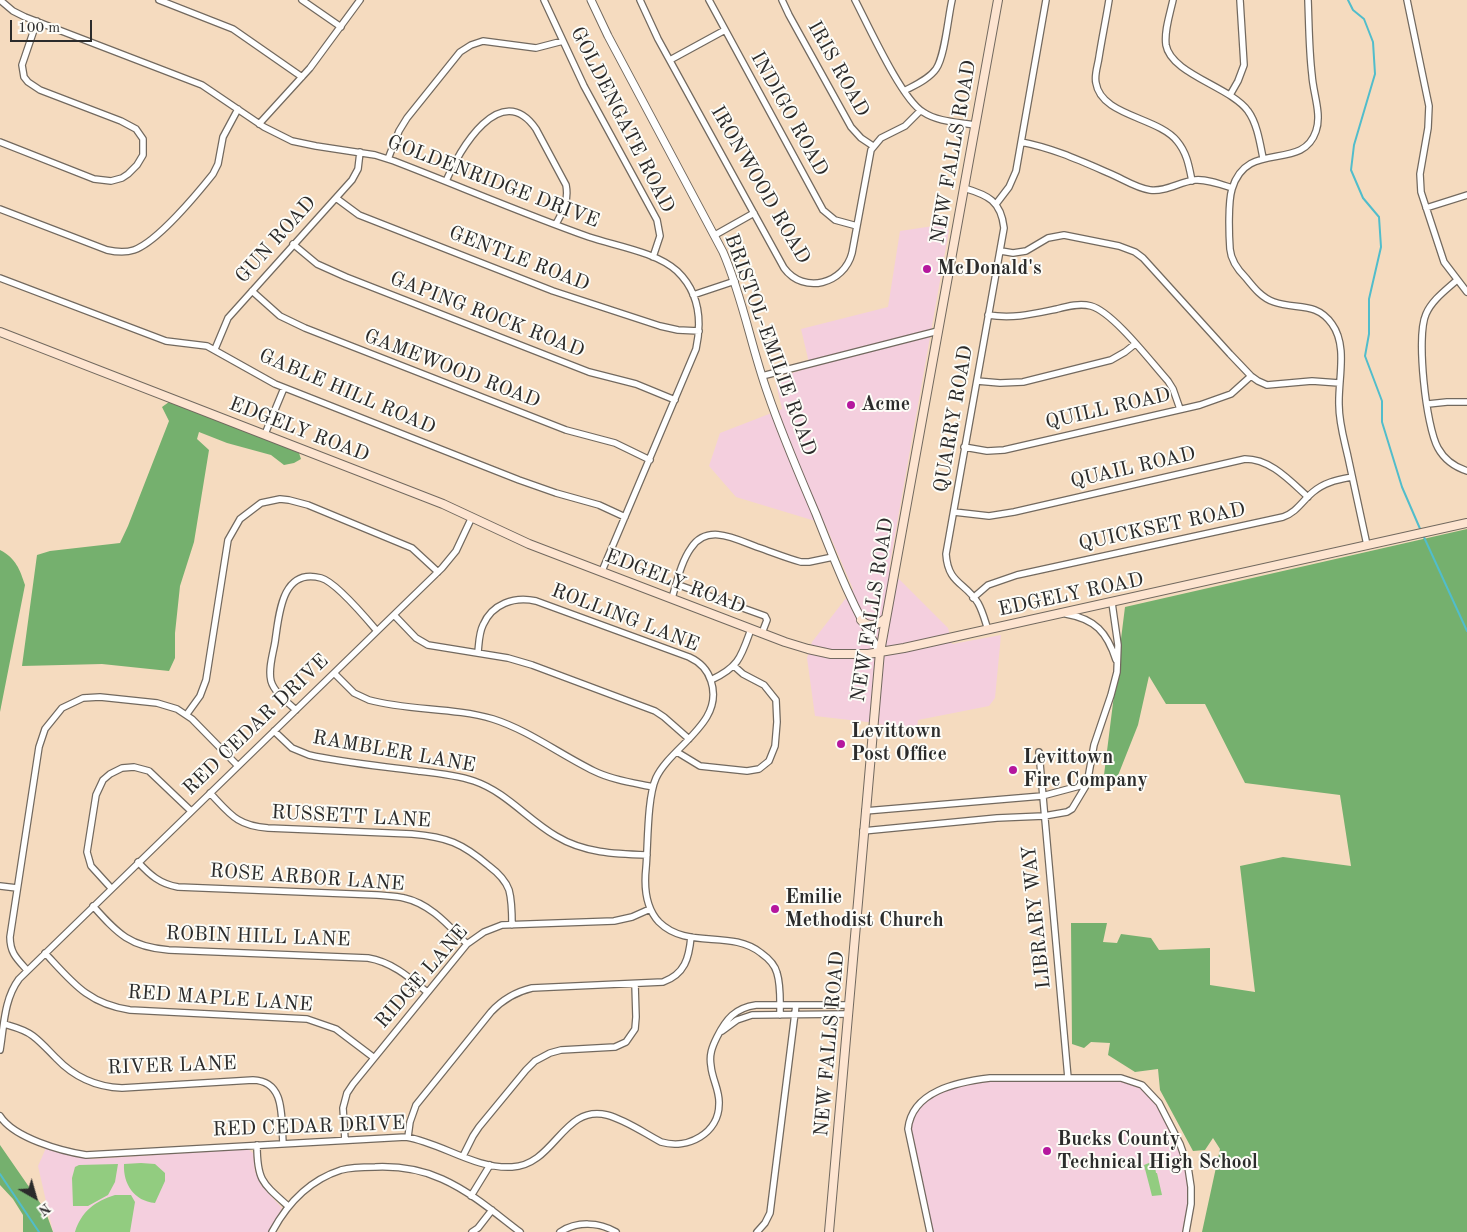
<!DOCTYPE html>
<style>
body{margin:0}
#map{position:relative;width:1467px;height:1232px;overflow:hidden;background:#f5dbbf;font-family:"Old Standard TT",serif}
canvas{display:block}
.north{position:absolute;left:10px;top:1172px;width:50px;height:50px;-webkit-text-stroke:4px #fdfcf7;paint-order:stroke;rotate:142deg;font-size:14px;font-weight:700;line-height:20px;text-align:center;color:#2b2b2b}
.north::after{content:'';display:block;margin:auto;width:18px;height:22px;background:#2b2b2b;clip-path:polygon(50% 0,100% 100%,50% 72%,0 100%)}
.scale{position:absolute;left:10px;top:20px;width:82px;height:22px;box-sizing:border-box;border:2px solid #2b2b2b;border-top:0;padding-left:6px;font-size:15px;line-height:18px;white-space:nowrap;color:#2b2b2b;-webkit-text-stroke:4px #fdfcf7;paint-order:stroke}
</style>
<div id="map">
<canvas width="1467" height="1232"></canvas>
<div class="north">N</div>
<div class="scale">100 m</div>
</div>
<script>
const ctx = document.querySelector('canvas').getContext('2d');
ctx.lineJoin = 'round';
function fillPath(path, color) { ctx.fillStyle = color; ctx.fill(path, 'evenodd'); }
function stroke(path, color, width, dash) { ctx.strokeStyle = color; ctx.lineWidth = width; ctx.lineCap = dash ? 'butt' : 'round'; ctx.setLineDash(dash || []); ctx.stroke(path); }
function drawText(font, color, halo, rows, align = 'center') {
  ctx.font = font + ' "Old Standard TT",serif'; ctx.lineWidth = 4; ctx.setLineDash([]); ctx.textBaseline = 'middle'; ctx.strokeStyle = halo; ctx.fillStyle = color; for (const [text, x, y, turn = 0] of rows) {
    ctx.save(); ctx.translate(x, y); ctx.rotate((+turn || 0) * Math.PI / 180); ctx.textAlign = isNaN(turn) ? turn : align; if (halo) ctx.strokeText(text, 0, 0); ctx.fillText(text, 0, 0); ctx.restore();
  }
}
const built = new Path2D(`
 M940,225L949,230L889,569L948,628L952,644L1001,635L995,698L989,706L918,720L917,729L901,730L876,723L815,716L807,658L812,642L853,589L825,524L736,497L709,466L720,433L782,409L775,379L810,367L801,329L888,307L900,231Z
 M1129,1079L1152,1093L1180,1144L1191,1187L1186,1232H930L908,1129L922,1100L974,1080Z
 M46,1148L75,1157L92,1159L248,1149L253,1153L255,1171L261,1185L282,1208L269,1232H53L38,1166Z`);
const green = new Path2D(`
 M1154,1161L1156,1173H1157L1162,1195L1152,1196L1144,1165Z
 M141,1163L155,1164L165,1173V1181L155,1203C134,1201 123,1184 124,1164Z
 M118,1164L115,1182L108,1195L88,1206H73L72,1178L75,1167L79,1165Z
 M115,1195H131L135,1202L130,1232H75C81,1212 95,1201 115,1195Z`);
const forest = new Path2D(`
 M169,402L266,439L299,453L301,459L294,463L284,465L271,455L227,443L199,432L197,439L209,450L194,542L180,586L175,633V658L169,671L102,664L22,666L37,555L50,551L120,543L128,526L169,421L162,407Z
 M1467,529V1232H1202L1220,1149L1213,1138L1205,1150L1193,1151L1160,1090L1158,1069L1135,1072L1108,1055L1110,1043L1091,1042L1084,1048L1072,1044L1071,923H1107L1103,942L1117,943L1121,934L1151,938L1159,950L1210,948V985L1255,992L1240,866L1283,857L1351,866L1340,795L1245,783L1205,704H1166L1149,676L1138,725L1117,778L1104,775L1125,607Z
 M0,550C16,558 20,570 25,585L0,712Z
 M0,1145L45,1210L53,1232H23V1215L13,1199L0,1185Z`);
const stream = new Path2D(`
 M1348,0L1353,10L1364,19L1373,42L1375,74L1354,145L1351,170L1363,198L1379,217L1381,247L1369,299V334L1365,356L1382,401V422L1402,487L1421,531
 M1423,535L1467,631
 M0,1174L39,1232`);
const minor = new Path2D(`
 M0,0L13,11L25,17L202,85L264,127L292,141L316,146L375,155L394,161C459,186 524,214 589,237C616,246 656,252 677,271C699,292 702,321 696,349L602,571
 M159,0L233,29L302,77
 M302,0L341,27
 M544,0L584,86L657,220L660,236L653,257
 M640,0L658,39L784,268C804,295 844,284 852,253L871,150L881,138L905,126L920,111
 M709,0L823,210L835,220L857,226
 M782,0L789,15L851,127L861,138L873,146
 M855,0C868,25 902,100 923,112C938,122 958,122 975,125
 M1109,0C1106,19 1102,38 1099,57C1098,65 1094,75 1096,83C1101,116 1158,117 1177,141C1187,153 1189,166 1192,181
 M1173,0C1170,14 1164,31 1166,45C1171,74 1231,87 1248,111C1257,123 1260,143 1263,158
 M1308,0C1309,25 1309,50 1312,75C1313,93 1322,114 1316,131C1302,173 1247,138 1232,189C1228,202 1229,235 1230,249C1231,261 1238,270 1246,278C1254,288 1262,298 1274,302C1296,310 1316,301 1332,324C1348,346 1338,379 1339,405C1339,423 1344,439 1348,457C1354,486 1361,516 1367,545
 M1407,0L1429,106L1428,128L1420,174L1421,192L1444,262L1467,292
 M670,60L725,30
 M904,91C915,85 929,79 936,69C945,56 948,17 952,0
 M1230,95L1238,81L1244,65L1240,0
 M259,124L310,68L360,0
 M0,142L94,179L111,181L122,178L128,174L137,165L143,155V139L136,129L121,121L40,90L28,82L24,77L22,65L37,21
 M1021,142C1053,148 1081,161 1111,174C1123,179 1136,188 1150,190C1166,192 1179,182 1195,180C1207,179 1220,184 1232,188
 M388,159L399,131L407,118L460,52L471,45L483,41L536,48L563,41
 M446,181C459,150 501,78 536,129L566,185C569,201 563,211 556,224
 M964,188C988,195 1001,201 1004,228L946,554C948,584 965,582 978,603C983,612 985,621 988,630
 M336,198L359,215L553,291L660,326L678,330L699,331
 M996,204L1009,187L1016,171L1046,0
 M1426,208L1467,195
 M0,209L107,250C116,252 125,253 134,250C157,242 197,194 213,174L218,164L223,137L238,109
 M715,235L754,213
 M293,244L317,264L346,277L589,372L636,384L675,400
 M1001,251L1013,253L1026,251L1048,238L1064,235L1119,246L1135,252L1143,258L1230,354L1251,376L1258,381L1267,385L1312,381L1339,383
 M0,278L166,341L207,346L275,384L519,480L556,493L599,505L625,517
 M1457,280C1446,290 1432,300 1426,314C1416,336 1426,427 1438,448C1444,459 1455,467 1467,471
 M252,291L280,316L305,328L566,430L615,443L650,460
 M693,295L735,281
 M988,315C1013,319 1033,314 1057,309C1068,306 1080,303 1091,306C1113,312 1151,362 1168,381L1173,389L1180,409
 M215,349L228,318L352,180L358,169L360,152
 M762,376L938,331
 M977,381L1000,383L1023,382L1111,360L1125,352L1135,344
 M1428,404L1447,402H1467
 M265,434L284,388
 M964,447L987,451L1004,450L1200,405L1231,394L1251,376
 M954,512L989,516L1014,512L1245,459C1271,459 1290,481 1308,497
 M676,584L765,616L767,620L762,633
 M672,598C677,582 681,562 691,548C707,523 736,539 757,547C772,552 786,558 801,562H809L833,557
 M973,598L988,585L1017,575L1283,517C1297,512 1302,501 1313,492C1325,482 1337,480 1352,477
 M1066,614C1095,619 1107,632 1116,660
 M394,615L416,638L428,645L508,658L532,665L655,711L664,717L689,739
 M478,652C479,643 479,633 483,625C492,604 514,596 536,601L689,657C700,662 708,671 711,681C725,723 671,746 656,778C647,798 648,846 646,868C644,887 645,907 659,922C687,950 731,929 761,953C768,958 775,965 777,973C781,986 780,1001 780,1015
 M334,673L354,693L369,700C409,711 452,707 493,719C528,730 561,755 594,771C612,780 634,783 653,787
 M711,680C739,667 741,657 751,629
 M296,710C287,702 274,692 271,681C268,669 273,654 275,642C279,616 281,567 321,578C336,582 366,618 377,631
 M187,714L200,696L206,680L228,540L240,519L261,503L280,499L289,500L308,505L412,548L438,572
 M274,731L292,748L309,755C344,763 382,766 418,771C436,773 456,775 474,781C506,792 527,819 556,836C584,853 615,854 647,855
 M677,752L700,766L747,771L759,769L769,761L775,746L777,722L776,700L764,685L743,674L734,666
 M1039,752L1068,1078
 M210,793C230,814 237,826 268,828L412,834C447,837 462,843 489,866C497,872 505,879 509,890C512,901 512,913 512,925
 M865,811L1042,796L1087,784
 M863,831L997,818L1044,816L1067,812L1072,809L1087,784L1094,745L1111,695L1117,672L1118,645L1112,603
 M138,862C150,875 160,884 178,887L377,895C386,896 396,896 404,898C431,904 449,926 467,944
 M0,886L17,888
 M111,888L91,866L87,852L96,795L103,780L110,774L122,768L134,767L149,771L191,811
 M93,906C118,934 130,947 169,950L368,958C392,962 409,977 427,992
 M45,953C72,982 88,1004 130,1010L307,1019L336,1029L373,1057
 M27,970C17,959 10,953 10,937L39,747L45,729L62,708L83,698L100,697L157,703L177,709L192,719L238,766
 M4,1024C14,1027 24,1029 33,1036C41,1042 48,1050 56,1058C74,1077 95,1087 122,1088L253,1080C286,1081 281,1118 283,1143
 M722,1031L737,1020L752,1015L848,1014
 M0,1050C4,1026 4,999 19,979L442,568L456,551L472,517
 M0,1116C14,1138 61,1151 86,1155L406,1137C442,1143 474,1169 512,1167C555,1165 563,1104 607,1115C626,1120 644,1133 661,1142C688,1150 719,1133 719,1104C720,1091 712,1079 711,1066C709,1055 712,1047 717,1037C726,1019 735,1008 756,1005H849
 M408,1137L410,1122L416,1105L491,1012C502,1000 515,992 532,988L663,982C685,974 689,958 691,937
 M345,1140L343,1108L347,1093L353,1084L467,944L484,932L502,925L614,921L632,917L650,909
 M257,1145C257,1180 262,1183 288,1206
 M463,1156L473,1136L479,1127L526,1070L535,1061L550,1053L561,1050L615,1047L626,1042L635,1029L636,1017L635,984
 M471,1196L490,1165
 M272,1232C287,1204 310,1180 341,1170C352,1167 364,1167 375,1167C399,1166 420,1169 442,1179C471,1192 495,1213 520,1232
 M472,1232L478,1228L492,1210
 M560,1232C577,1221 599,1222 616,1232
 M757,1232L765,1223L770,1213L796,1005
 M930,1232L908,1129C912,1091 957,1082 990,1078H1121L1142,1085L1159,1103L1180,1144L1188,1167L1191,1187V1204L1186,1232`);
const tertiary = new Path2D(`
 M591,0L608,36L723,252C743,298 751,347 768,394C782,435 799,474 816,514C835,562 853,609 880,652`);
const secondary = new Path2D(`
 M0,332L443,504L529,544L785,642L808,649L831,654H868L904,648L1467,523
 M861,620C869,629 878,625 886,618
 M829,1232L880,652L998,0`);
const markers = [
 [927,269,5,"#b5179e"],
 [851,405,5,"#b5179e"],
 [841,744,5,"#b5179e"],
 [1013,770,5,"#b5179e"],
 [775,909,5,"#b5179e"],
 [1047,1151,5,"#b5179e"]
];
const streetNames = [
 ["IRIS ROAD",838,69,61],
 ["INDIGO ROAD",789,114,61],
 ["GOLDENGATE ROAD",622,120,63],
 ["NEW FALLS ROAD",954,152,-80],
 ["GOLDENRIDGE DRIVE",493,182,21],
 ["IRONWOOD ROAD",760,185,60],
 ["GUN ROAD",276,240,-48],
 ["GENTLE ROAD",519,259,21],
 ["GAPING ROCK ROAD",487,315,21],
 ["BRISTOL-EMILIE ROAD",770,345,70],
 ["GAMEWOOD ROAD",452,369,21],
 ["GABLE HILL ROAD",347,392,23],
 ["QUILL ROAD",1108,409,-13],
 ["QUARRY ROAD",954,419,-80],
 ["EDGELY ROAD",299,430,21],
 ["QUAIL ROAD",1133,468,-13],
 ["QUICKSET ROAD",1162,527,-12],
 ["EDGELY ROAD",675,582,21],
 ["EDGELY ROAD",1071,595,-12],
 ["NEW FALLS ROAD",873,610,-81],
 ["ROLLING LANE",625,618,21],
 ["RED CEDAR DRIVE",256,725,-44],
 ["RAMBLER LANE",394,752,10],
 ["RUSSETT LANE",351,817,3],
 ["ROSE ARBOR LANE",307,878,4],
 ["LIBRARY WAY",1037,917,-96],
 ["ROBIN HILL LANE",258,937,2],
 ["RIDGE LANE",422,977,-49],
 ["RED MAPLE LANE",220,999,4],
 ["NEW FALLS ROAD",830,1044,-85],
 ["RIVER LANE",172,1066,-2],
 ["RED CEDAR DRIVE",309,1127,-2]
];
const poiNames = [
 ["McDonald's",937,269],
 ["Acme",861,405],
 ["Levittown",851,732],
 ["Post Office",851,755],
 ["Levittown",1023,758],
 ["Fire Company",1023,781],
 ["Emilie",785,898],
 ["Methodist Church",785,921],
 ["Bucks County",1057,1140],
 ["Technical High School",1057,1163]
];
fillPath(built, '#f4cfde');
fillPath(green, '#92cc80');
fillPath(forest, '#75b06e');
stroke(stream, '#51bdcb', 2);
stroke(minor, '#72695f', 8);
stroke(tertiary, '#72695f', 9);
stroke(secondary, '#72695f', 10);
stroke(minor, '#fff', 5.5);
stroke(tertiary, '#fff', 7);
stroke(secondary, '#fde4d0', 8);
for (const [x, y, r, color] of markers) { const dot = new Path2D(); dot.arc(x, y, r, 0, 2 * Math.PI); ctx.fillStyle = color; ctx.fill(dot); stroke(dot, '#fdfcf7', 2); }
drawText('20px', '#2b2b2b', '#fdfcf7', streetNames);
drawText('bold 20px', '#2b2b2b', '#fdfcf7', poiNames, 'left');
</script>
